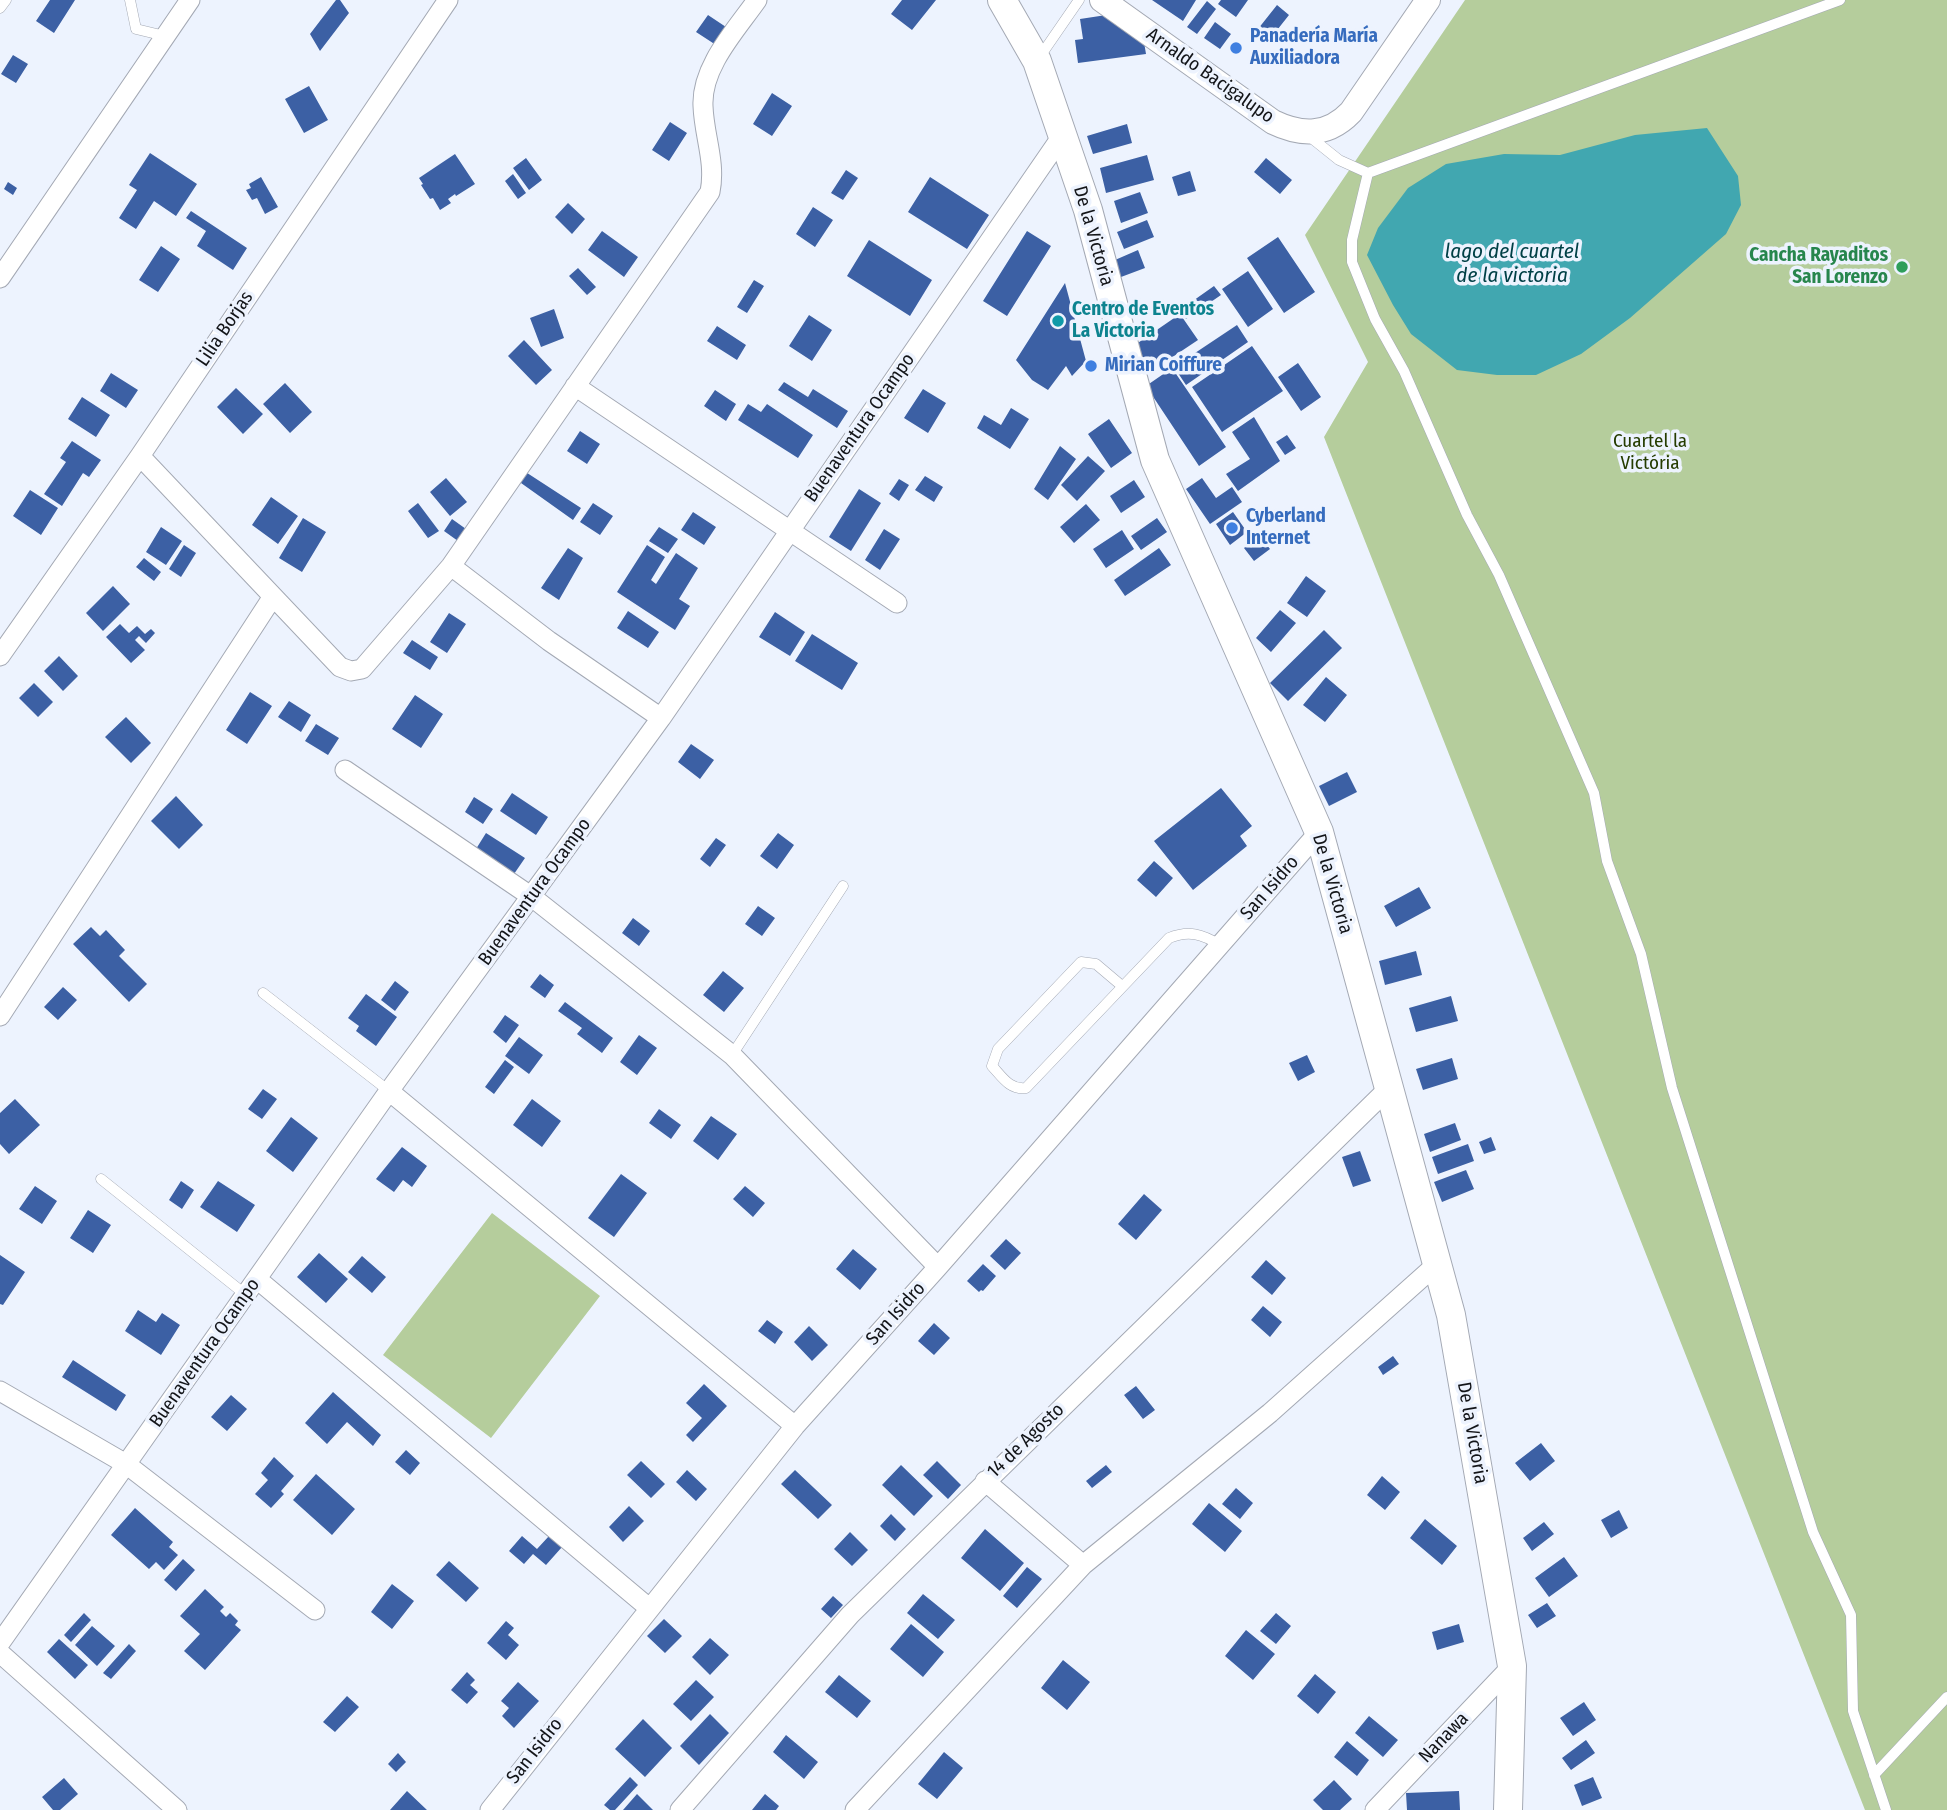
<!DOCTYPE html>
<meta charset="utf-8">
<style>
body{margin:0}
canvas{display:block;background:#edf3fe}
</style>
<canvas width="1947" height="1810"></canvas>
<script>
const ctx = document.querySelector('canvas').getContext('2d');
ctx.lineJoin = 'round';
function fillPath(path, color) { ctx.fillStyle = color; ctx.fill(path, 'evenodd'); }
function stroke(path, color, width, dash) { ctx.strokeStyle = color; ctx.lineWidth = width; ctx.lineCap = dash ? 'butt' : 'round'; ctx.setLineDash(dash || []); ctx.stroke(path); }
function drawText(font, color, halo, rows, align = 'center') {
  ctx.font = font + ' "Fira Sans Condensed",sans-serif'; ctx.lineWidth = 7; ctx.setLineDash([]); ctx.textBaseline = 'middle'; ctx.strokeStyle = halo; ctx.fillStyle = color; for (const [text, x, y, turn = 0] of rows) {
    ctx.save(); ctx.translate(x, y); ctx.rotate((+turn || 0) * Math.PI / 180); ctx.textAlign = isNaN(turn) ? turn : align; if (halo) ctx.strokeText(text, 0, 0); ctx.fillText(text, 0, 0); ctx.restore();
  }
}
const green = new Path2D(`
 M1465,0H1947V1810H1865L1324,437L1368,362L1305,235Z
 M492,1213L600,1296L491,1438L383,1355Z`);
const water = new Path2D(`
 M1707,128L1738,176L1741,205L1726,234L1630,318L1581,354L1536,375H1497L1457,370L1411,334L1393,305L1367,255L1378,228L1408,188L1446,164L1504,154L1560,155L1635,135Z`);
const building = new Path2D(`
 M50,0H75L54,33L36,21Z
 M336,0H340L349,13L320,51L310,34Z
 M902,0H936L912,30L891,14Z
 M1152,0H1196L1183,21Z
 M1221,0H1248L1236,17L1218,4Z
 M1207,1L1216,9L1197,34L1187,27Z
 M1277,5L1289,15L1270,39L1258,29Z
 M1113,14L1143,36L1146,54L1078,63L1075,40L1083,39L1080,19Z
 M708,15L726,27L716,45L696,32Z
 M1215,22L1231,34L1220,49L1204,38Z
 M13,55L28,64L16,83L1,74Z
 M309,86L328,120L304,133L285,99Z
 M772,93L792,106L772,136L753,124Z
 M670,122L687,133L669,161L652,150Z
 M1127,124L1132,143L1093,154L1087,136Z
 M150,153L197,184L176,216L154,201L136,229L119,218L137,190L129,185Z
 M455,154L475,184L456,196L455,194L448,199L451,203L440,210L433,198L430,199L421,185L423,184L419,178Z
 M1147,155L1154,180L1106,193L1100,168Z
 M526,158L542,180L529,190L513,168Z
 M1266,158L1292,180L1280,194L1254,172Z
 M846,170L858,178L843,200L831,193Z
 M1190,171L1196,191L1178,196L1172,177Z
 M513,174L526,193L518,199L505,181Z
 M261,177L278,207L265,214L257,198L252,200L246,190L251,188L249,184Z
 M930,177L989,215L967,249L908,212Z
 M8,182L17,188L13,195L4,189Z
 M1140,192L1148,213L1121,223L1114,201Z
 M568,203L585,219L572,234L555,217Z
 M813,207L833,220L815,247L796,234Z
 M191,211L247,248L233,270L197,246L206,231L186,218Z
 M1147,220L1154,237L1124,249L1117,232Z
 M602,231L638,257L624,277L588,250Z
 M1027,231L1051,246L1007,316L983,301Z
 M1278,237L1315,292L1284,313L1247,258Z
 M869,240L932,280L910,316L847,276Z
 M161,246L180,259L158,292L139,280Z
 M1138,250L1145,268L1121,277L1115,260Z
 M578,268L596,287L587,295L569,276Z
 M1248,271L1273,309L1248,327L1222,289Z
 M754,280L764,286L747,313L737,307Z
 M1065,283L1086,361L1072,376L1066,366L1048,390L1032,380L1016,360Z
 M1214,286L1221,295L1186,319L1180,310Z
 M554,309L564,338L541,347L530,318Z
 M1180,314L1198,340L1150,372L1132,347Z
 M809,315L832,330L812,361L789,346Z
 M1237,325L1248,342L1186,385L1174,367Z
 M717,326L746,345L737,360L707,341Z
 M524,340L552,370L536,385L508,356Z
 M1252,346L1283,391L1222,432L1192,387Z
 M1298,363L1321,397L1301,411L1278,377Z
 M1172,368L1226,447L1199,466L1146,386Z
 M111,373L138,390L126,408L100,391Z
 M784,382L808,397L813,389L848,411L837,428L778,390Z
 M285,383L312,412L290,433L263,404Z
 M236,388L263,414L243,434L217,407Z
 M923,389L946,403L928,433L904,418Z
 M715,390L736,404L726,421L704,406Z
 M82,397L110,415L96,437L68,419Z
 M748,404L761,412L767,404L813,435L798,458L738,420Z
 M1011,408L1029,419L1010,449L977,428L984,415L1001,425Z
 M1254,417L1280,461L1238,491L1226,474L1250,459L1232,432Z
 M1109,419L1132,453L1111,468L1088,434Z
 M580,431L600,444L587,464L567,451Z
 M1287,435L1296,448L1285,455L1276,442Z
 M72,441L101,460L89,477L83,473L62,506L44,494L66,462L60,458Z
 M1060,446L1076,459L1048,500L1034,489Z
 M1088,456L1105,471L1077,501L1061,485Z
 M521,469L581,508L573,520L514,478Z
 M925,476L943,487L934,502L915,490Z
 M446,478L467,502L450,516L430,492Z
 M1202,478L1216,498L1232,487L1242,502L1210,524L1186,489Z
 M899,479L909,485L899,501L889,494Z
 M1134,480L1145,497L1121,513L1110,496Z
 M859,489L881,503L851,551L829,537Z
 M30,490L58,508L41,535L13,516Z
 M271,497L298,516L278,544L252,525Z
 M418,503L439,531L428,538L408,511Z
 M593,503L613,516L600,535L580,522Z
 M1086,504L1100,520L1074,543L1060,527Z
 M693,512L716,527L704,545L681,530Z
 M1233,512L1247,532L1230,545L1216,524Z
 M303,518L326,532L302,572L279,558Z
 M1157,518L1167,532L1141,550L1131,536Z
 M452,519L466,529L458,541L444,531Z
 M161,527L182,541L166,565L146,552Z
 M659,527L678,539L668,553L649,541Z
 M884,529L900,539L880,570L865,560Z
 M1122,530L1134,549L1106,568L1093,549Z
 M1260,536L1270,549L1254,561L1244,548Z
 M184,545L196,553L181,577L169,569Z
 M647,545L665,557L651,580L656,584L676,553L698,568L679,599L690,606L675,630L617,592Z
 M568,548L583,558L559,600L541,588Z
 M1159,548L1171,565L1125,596L1114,580Z
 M144,558L161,572L154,581L136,567Z
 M1306,576L1326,591L1307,617L1287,603Z
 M113,586L130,604L103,631L86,613Z
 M1280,610L1296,623L1271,652L1256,638Z
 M628,611L659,632L648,648L617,628Z
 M775,612L805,632L790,656L759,637Z
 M449,613L466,624L447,653L430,642Z
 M120,624L129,633L137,626L145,634L151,629L155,633L146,643L139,636L135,640L145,650L131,663L106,637Z
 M1324,630L1342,648L1288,701L1270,683Z
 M812,634L858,663L842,690L795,661Z
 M412,640L438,657L430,670L403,653Z
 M59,656L78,676L63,691L44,671Z
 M1326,677L1347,695L1325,722L1303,705Z
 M34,683L53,702L38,717L19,698Z
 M250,692L272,706L247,744L226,730Z
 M415,695L443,714L421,748L392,729Z
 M289,701L311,715L301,732L278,717Z
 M126,717L151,743L131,763L105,737Z
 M316,724L339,738L328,755L305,741Z
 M691,744L714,760L700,779L678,762Z
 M1347,772L1357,792L1329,806L1319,786Z
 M1221,788L1252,826L1240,836L1247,846L1193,890L1154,841Z
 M512,793L548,817L536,835L500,811Z
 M176,796L203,825L179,849L151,821Z
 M474,797L493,809L483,824L465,812Z
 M486,833L525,858L514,874L476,849Z
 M778,833L794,845L777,869L760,856Z
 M716,838L726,845L710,867L700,859Z
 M1154,861L1173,878L1156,897L1137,880Z
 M1419,887L1431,908L1396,927L1384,906Z
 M758,906L775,918L762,936L745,924Z
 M633,918L650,931L639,946L622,933Z
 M91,927L100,936L106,930L125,950L119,956L147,984L129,1002L73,944Z
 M1416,951L1422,975L1385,985L1379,961Z
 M723,971L744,988L724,1012L703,995Z
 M540,974L554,985L545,998L530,987Z
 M395,981L409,992L395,1011L381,1000Z
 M63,987L77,1000L58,1020L44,1007Z
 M366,994L397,1017L376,1046L356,1031L359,1026L348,1018Z
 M1451,996L1458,1021L1416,1032L1409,1008Z
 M565,1002L613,1038L602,1053L577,1034L582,1028L558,1011Z
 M505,1015L519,1025L506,1043L493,1032Z
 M639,1035L657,1048L637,1075L620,1062Z
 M519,1037L543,1055L529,1074L505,1056Z
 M1307,1055L1315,1072L1298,1081L1289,1063Z
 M1452,1058L1458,1079L1423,1090L1416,1069Z
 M505,1060L514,1067L494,1094L485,1087Z
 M263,1089L277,1099L262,1119L248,1109Z
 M15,1099L40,1125L9,1154L0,1144V1113Z
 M532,1099L561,1121L542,1147L513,1125Z
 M659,1109L681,1125L671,1139L649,1123Z
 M711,1116L737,1134L718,1160L693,1141Z
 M291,1117L318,1138L293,1172L266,1151Z
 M1455,1123L1461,1140L1430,1152L1424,1134Z
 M1491,1137L1496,1150L1484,1154L1479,1142Z
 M1468,1144L1474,1161L1438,1174L1432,1157Z
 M402,1147L427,1166L412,1187L403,1180L394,1192L376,1179Z
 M1360,1151L1371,1181L1353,1187L1342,1157Z
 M1466,1170L1474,1189L1442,1202L1434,1182Z
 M621,1174L647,1193L614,1237L588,1218Z
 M181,1181L194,1190L182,1209L169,1200Z
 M218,1181L255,1205L237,1232L200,1207Z
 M35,1186L57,1201L42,1224L19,1209Z
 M745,1186L765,1203L753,1217L733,1199Z
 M1144,1194L1162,1210L1136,1240L1118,1224Z
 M88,1210L111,1225L93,1253L70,1238Z
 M1006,1239L1021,1253L1005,1270L990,1256Z
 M853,1249L877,1269L860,1290L836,1269Z
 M319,1253L348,1279L326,1303L297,1277Z
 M0,1255L25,1272L3,1305L0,1304Z
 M362,1256L386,1277L372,1293L348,1272Z
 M1266,1260L1286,1278L1272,1295L1251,1277Z
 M983,1264L996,1276L983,1291L981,1290L979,1292L967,1281Z
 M1263,1306L1282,1322L1270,1337L1251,1320Z
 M138,1310L156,1322L162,1313L180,1325L161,1355L125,1331Z
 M767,1320L783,1332L775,1344L758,1331Z
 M934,1323L950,1338L934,1355L918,1341Z
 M809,1326L828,1345L812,1361L794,1342Z
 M1393,1356L1399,1364L1383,1375L1378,1367Z
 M73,1360L126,1395L116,1411L62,1377Z
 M704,1384L727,1406L693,1442L686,1435L702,1418L686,1403Z
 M1136,1386L1155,1410L1143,1419L1124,1395Z
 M333,1392L381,1435L373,1446L347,1422L327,1444L305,1423Z
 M231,1395L247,1409L227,1431L211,1417Z
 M1541,1443L1555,1461L1530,1481L1515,1463Z
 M406,1450L420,1463L410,1475L395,1462Z
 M274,1457L294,1476L281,1491L284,1494L271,1508L255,1494L268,1480L261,1473Z
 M641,1461L665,1484L651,1498L627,1475Z
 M937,1461L961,1485L948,1499L923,1475Z
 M901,1465L933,1496L914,1516L882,1485Z
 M1106,1465L1112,1472L1092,1488L1086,1481Z
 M687,1470L707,1489L696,1501L676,1482Z
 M795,1470L832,1505L818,1519L781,1484Z
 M316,1474L355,1509L332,1535L293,1500Z
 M1382,1476L1400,1492L1385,1510L1367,1495Z
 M1236,1488L1253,1503L1240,1519L1222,1504Z
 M1209,1503L1242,1531L1225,1552L1192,1524Z
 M629,1506L644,1521L623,1542L609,1527Z
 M135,1508L173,1542L169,1547L178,1555L164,1570L156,1562L149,1569L111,1535Z
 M1619,1510L1628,1528L1611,1538L1601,1520Z
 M891,1514L906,1529L895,1541L880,1526Z
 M1425,1519L1457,1546L1442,1565L1410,1538Z
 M1544,1522L1554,1534L1532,1551L1523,1538Z
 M985,1529L1024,1563L1000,1591L961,1558Z
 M850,1532L868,1550L852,1566L834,1549Z
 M522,1536L537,1549L549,1536L562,1547L546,1565L533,1554L524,1564L509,1551Z
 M1564,1557L1578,1576L1549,1597L1535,1578Z
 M183,1559L195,1570L176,1591L164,1580Z
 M449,1561L479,1588L466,1602L436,1575Z
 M1027,1567L1042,1579L1017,1608L1003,1596Z
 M392,1584L414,1601L392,1629L371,1612Z
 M205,1589L224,1607L220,1611L226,1617L230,1613L238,1621L235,1625L241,1630L205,1670L184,1651L200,1634L180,1616Z
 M923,1594L955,1620L938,1639L907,1613Z
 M833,1596L843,1605L831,1618L821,1609Z
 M1547,1603L1556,1616L1537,1628L1528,1615Z
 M84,1613L91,1620L71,1642L64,1635Z
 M1276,1613L1291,1626L1276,1644L1260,1631Z
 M664,1619L682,1636L665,1653L647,1636Z
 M506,1621L514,1628L508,1635L519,1645L506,1660L487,1643Z
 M911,1624L944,1652L923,1677L890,1649Z
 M1459,1624L1464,1642L1437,1650L1432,1632Z
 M92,1626L115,1646L97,1666L75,1645Z
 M1246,1630L1275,1654L1253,1680L1225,1656Z
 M710,1638L729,1655L710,1675L692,1657Z
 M59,1639L88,1665L75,1679L47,1652Z
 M129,1644L136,1651L111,1679L103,1673Z
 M1063,1660L1090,1682L1067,1710L1041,1688Z
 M467,1672L475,1680L470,1685L478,1692L467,1704L451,1690Z
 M1315,1674L1336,1692L1318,1714L1297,1696Z
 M839,1675L871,1701L857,1718L825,1692Z
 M696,1680L714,1697L691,1721L673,1704Z
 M518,1682L539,1701L514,1728L502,1716L509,1708L501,1701Z
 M347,1696L359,1707L335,1732L323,1722Z
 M1584,1702L1596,1720L1573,1736L1560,1718Z
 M710,1714L729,1733L699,1765L680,1746Z
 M1369,1716L1398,1740L1383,1757L1355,1733Z
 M643,1719L672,1748L645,1777L615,1749Z
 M786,1735L818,1762L804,1779L773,1752Z
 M1586,1740L1595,1753L1571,1770L1562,1758Z
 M1347,1741L1369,1760L1357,1776L1334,1757Z
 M944,1752L963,1768L937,1799L918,1784Z
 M398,1753L406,1762L396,1772L388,1764Z
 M630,1777L638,1785L615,1810H610L604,1805Z
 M1593,1777L1602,1798L1582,1806L1574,1785Z
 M64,1778L78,1794L60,1810H53L42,1797Z
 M1334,1780L1352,1799L1340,1810H1323L1313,1800Z
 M407,1791L427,1810H390Z
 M1459,1791L1460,1810H1407L1406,1793Z
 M637,1794L653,1810H623Z
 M765,1794L779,1806L776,1810H752Z`);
const service = new Path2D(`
 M130,0L136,29L165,36
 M0,8L6,0
 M1039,58L1079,0
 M1309,136L1339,160L1368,173L1352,240V262L1375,319L1404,371L1467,515L1499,575L1594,793L1607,861L1641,954L1672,1088L1813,1532L1851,1615L1853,1711L1886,1810
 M1368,173L1840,0
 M1122,986L1096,964L1081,962L998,1049L992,1066C1003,1078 1010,1090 1026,1088L1169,938C1189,930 1202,934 1220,945
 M263,993L389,1091
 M732,1055L843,886
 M101,1179L246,1295
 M1874,1775L1947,1697`);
const minor = new Path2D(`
 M0,278L190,0
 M575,386L897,603
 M140,456L340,667L351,671L362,669L451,566L710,192C716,162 704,136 703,106C701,67 736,30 757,0
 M451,566L549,641L661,718
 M0,656L140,456L448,0
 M345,770L532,897L732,1055L938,1267
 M0,1016L272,598
 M389,1091L795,1426
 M257,1279L649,1608
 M0,1391L126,1464L315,1610
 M985,1481L1083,1565
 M0,1643L389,1091L661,718L1062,136
 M0,1653L177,1810
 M490,1810L795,1426L938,1267L1319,832
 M680,1810L850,1615L1389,1088
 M855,1810L1083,1565L1270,1413L1437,1264
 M1375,1810L1512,1666`);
const tertiary = new Path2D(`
 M1102,0L1273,122C1302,136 1328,136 1351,112L1428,0`);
const secondary = new Path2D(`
 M1002,0L1037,61L1088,210L1155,460L1319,832L1451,1315L1512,1666L1508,1810`);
const markers = [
 [1236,48,7,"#3f7fe0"],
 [1902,267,7,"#2e9e5b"],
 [1058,321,7,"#0f9aa8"],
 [1091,366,7,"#3f7fe0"],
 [1232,528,7,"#3f7fe0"]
];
const shopNames = [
 ["Panadería María",1250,37],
 ["Auxiliadora",1250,59],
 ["Mirian Coiffure",1105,366],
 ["Cyberland",1246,517],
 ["Internet",1246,539]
];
const streetNames = [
 ["Arnaldo Bacigalupo",1210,76,35],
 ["De la Victoria",1093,236,74],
 ["Lilia Borjas",225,329,-56],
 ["Buenaventura Ocampo",860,428,-55],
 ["De la Victoria",1332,884,74],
 ["San Isidro",1270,888,-49],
 ["Buenaventura Ocampo",535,892,-54],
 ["San Isidro",896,1314,-48],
 ["Buenaventura Ocampo",205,1353,-55],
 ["De la Victoria",1472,1433,80],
 ["14 de Agosto",1026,1441,-44],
 ["Nanawa",1444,1738,-46],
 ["San Isidro",535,1751,-52]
];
const leisureNames = [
 ["Cancha Rayaditos",1888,256],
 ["San Lorenzo",1888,278]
];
const cultureNames = [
 ["Centro de Eventos",1072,310],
 ["La Victoria",1072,332]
];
const parkNames = [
 ["Cuartel la",1650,442],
 ["Victória",1650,464]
];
const waterNames = [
 ["lago del cuartel",1512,252],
 ["de la victoria",1512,276]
];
fillPath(green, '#b5cd9c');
fillPath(water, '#41a7b0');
fillPath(building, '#3c60a4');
stroke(service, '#a4a9b4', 11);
stroke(minor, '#a4a9b4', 21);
stroke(tertiary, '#a4a9b4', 26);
stroke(secondary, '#a4a9b4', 30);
stroke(service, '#fff', 10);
stroke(minor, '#fff', 19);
stroke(tertiary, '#fff', 24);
stroke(secondary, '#fff', 28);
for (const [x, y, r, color] of markers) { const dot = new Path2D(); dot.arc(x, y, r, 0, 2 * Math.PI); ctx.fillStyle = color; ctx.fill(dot); stroke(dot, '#edf3fe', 2.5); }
drawText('bold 19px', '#366cbe', '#edf3fe', shopNames, 'left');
drawText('19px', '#131519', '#edf3fe', streetNames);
drawText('bold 19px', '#27864d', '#edf3fe', leisureNames, 'right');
drawText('bold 19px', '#0d838f', '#edf3fe', cultureNames, 'left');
drawText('19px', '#253c00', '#edf3fe', parkNames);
drawText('italic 21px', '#004046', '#edf3fe', waterNames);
</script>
